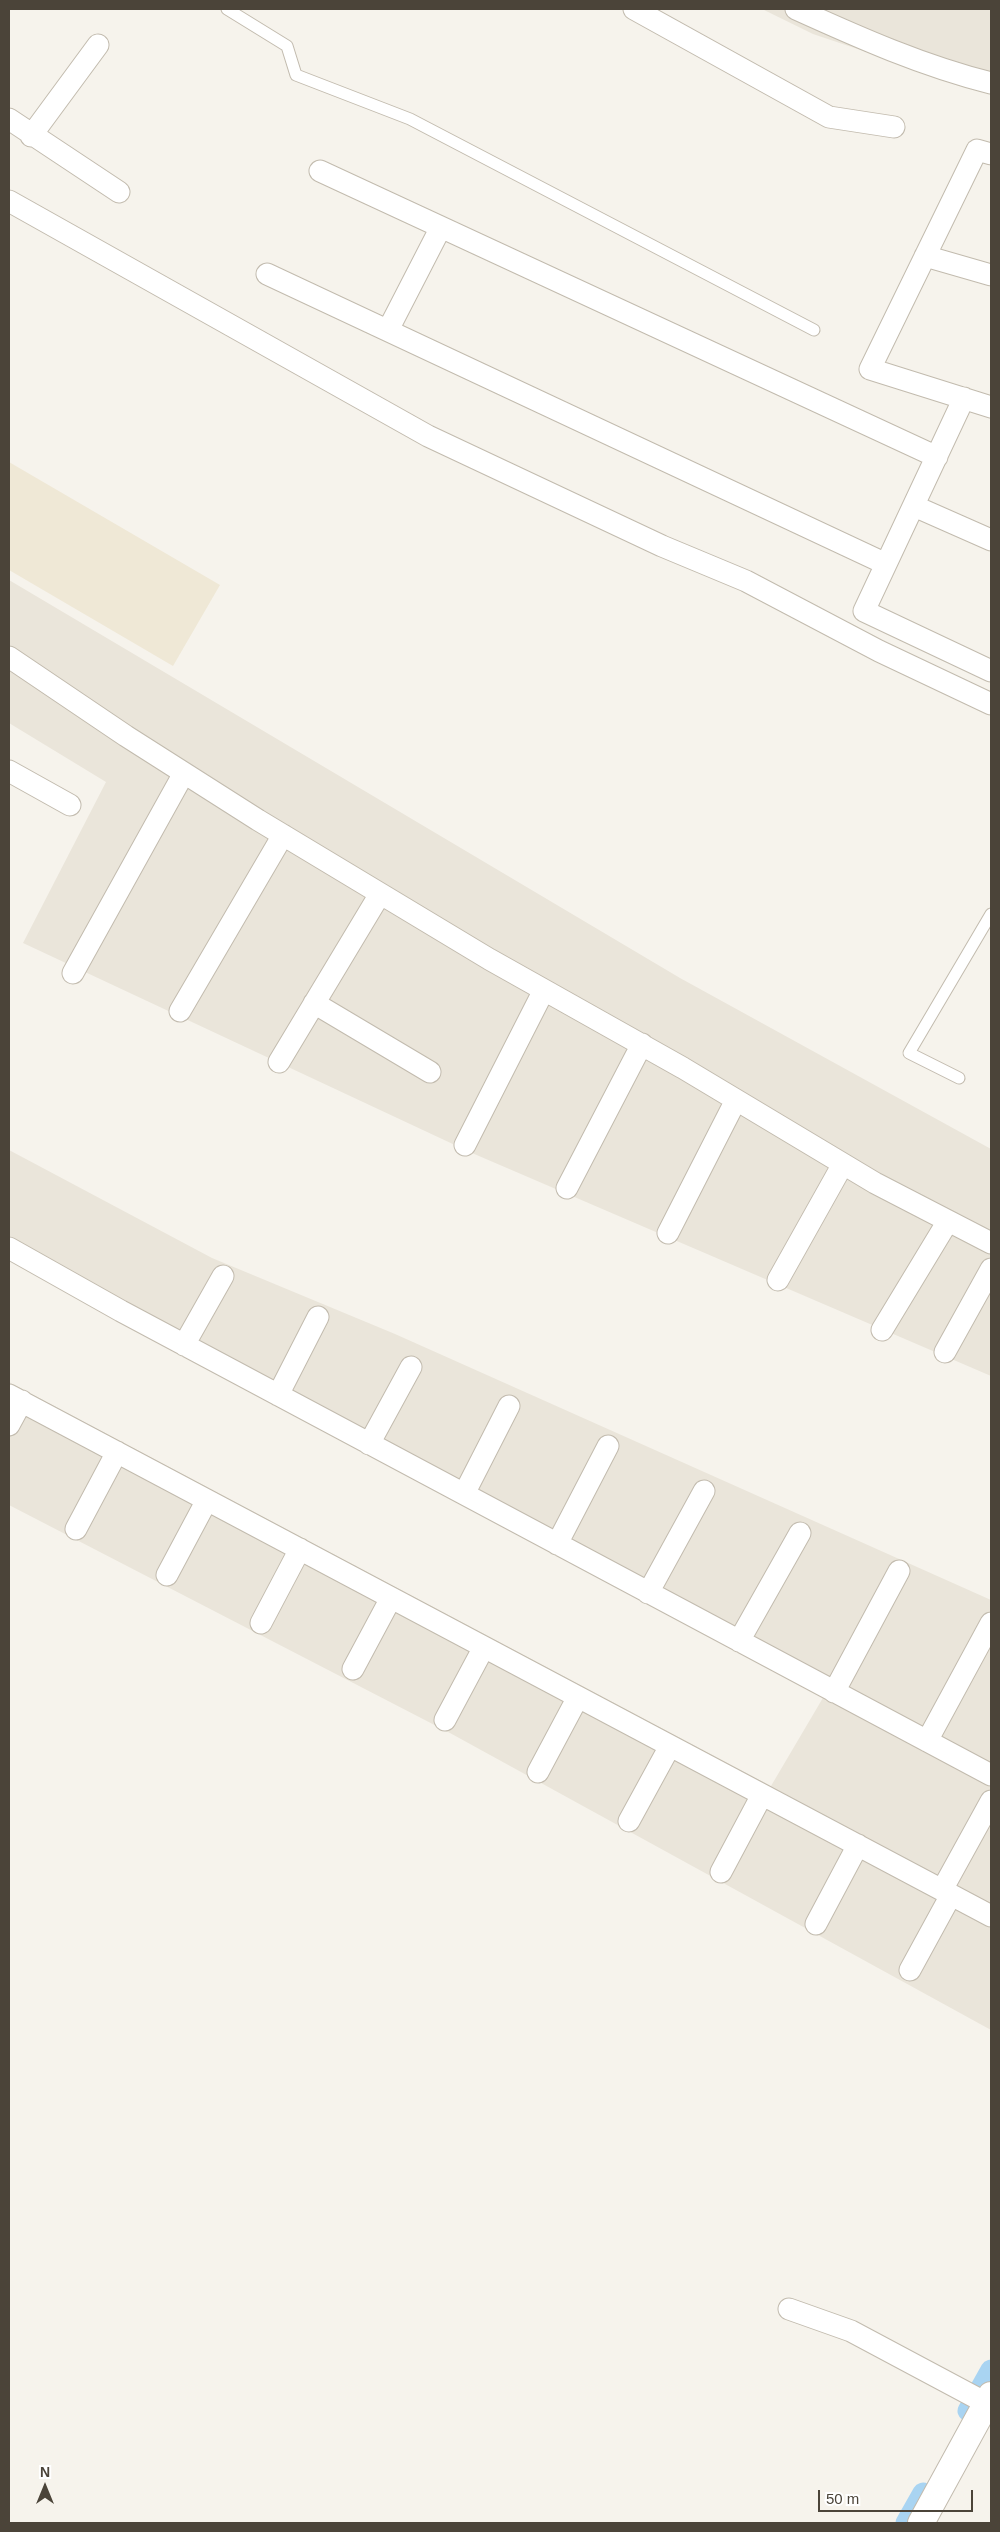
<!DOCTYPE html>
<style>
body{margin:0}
#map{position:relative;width:1000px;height:2532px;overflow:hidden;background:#f6f3ec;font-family:Helvetica,sans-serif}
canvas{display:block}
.frame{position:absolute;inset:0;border:10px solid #4b4439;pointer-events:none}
.north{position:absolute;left:20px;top:2462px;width:50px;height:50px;-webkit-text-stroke:4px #fff;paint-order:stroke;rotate:0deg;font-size:14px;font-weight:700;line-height:20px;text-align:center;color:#4b4439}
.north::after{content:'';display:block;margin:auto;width:18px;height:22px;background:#4b4439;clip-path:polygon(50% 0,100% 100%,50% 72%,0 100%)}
.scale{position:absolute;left:818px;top:2490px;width:155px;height:22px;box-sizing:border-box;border:2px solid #4b4439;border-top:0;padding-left:6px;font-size:15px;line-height:18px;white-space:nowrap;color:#4b4439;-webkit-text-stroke:4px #fff;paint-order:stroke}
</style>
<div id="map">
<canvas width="1000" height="2532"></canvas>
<div class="frame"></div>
<div class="north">N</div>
<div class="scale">50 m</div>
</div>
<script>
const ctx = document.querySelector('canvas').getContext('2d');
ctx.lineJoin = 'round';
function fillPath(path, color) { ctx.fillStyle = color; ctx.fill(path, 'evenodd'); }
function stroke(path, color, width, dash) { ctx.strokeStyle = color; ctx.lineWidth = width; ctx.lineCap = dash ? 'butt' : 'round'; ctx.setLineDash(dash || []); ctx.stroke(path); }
const residential = new Path2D(`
 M762,9H991V94L813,34Z
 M9,580L680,978L991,1149V1376L472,1153L23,943L106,782L9,723Z
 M9,1150L212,1258L395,1334L991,1600V2030L450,1733L9,1505V1382L771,1786L827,1691L9,1255Z`);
const education = new Path2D(`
 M9,462L220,585L173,666L9,570Z`);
const canal = new Path2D(`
 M968,2411L991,2370
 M906,2523L923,2493`);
const service = new Path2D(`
 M227,9L287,46L296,75L410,119L814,330
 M959,1078L909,1053L991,914`);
const minor = new Path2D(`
 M634,9L829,117L894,127
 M796,9C860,38 923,66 991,83
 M9,119L119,192
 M31,136L98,45
 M991,154L977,150L870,369L991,407
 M320,171L937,457
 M9,201L428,436L662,546L746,581L879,651L991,704
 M925,256L991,275
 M267,274L886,564
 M388,330L441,227
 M964,398L864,611L991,671
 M914,506L991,540
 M9,657L126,736L258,820L489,959L683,1068L875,1183L991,1243
 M9,771L70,805
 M73,973L184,773
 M314,1003L430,1072
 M180,1011L283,835
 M279,1062L380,894
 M465,1145L544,990
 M567,1188L642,1044
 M668,1233L736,1100
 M9,1248L121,1311L991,1775
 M778,1280L843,1164
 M882,1330L948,1221
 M184,1345L223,1276
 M945,1352L991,1269
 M9,1395L991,1916
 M278,1395L318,1317
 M9,1425L22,1401
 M369,1444L411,1367
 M464,1494L509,1406
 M76,1529L117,1452
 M557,1544L608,1446
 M167,1575L207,1500
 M648,1593L704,1491
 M261,1623L300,1549
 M739,1641L800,1533
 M353,1669L391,1598
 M834,1692L899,1571
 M445,1720L484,1647
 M927,1741L991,1623
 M538,1772L578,1697
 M629,1821L670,1746
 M721,1872L762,1795
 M942,1890L991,1801
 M816,1924L858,1845
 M910,1970L951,1895
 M789,2309L851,2331L986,2403`);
const tertiary = new Path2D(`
 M921,2523L991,2395`);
fillPath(residential, '#eae5da');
fillPath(education, '#efe8d6');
stroke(canal, '#a9d4f2', 21);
stroke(service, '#c2bbae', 13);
stroke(minor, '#c2bbae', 23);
stroke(tertiary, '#c2bbae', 28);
stroke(service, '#fff', 11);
stroke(minor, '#fff', 21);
stroke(tertiary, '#fff', 26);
</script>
